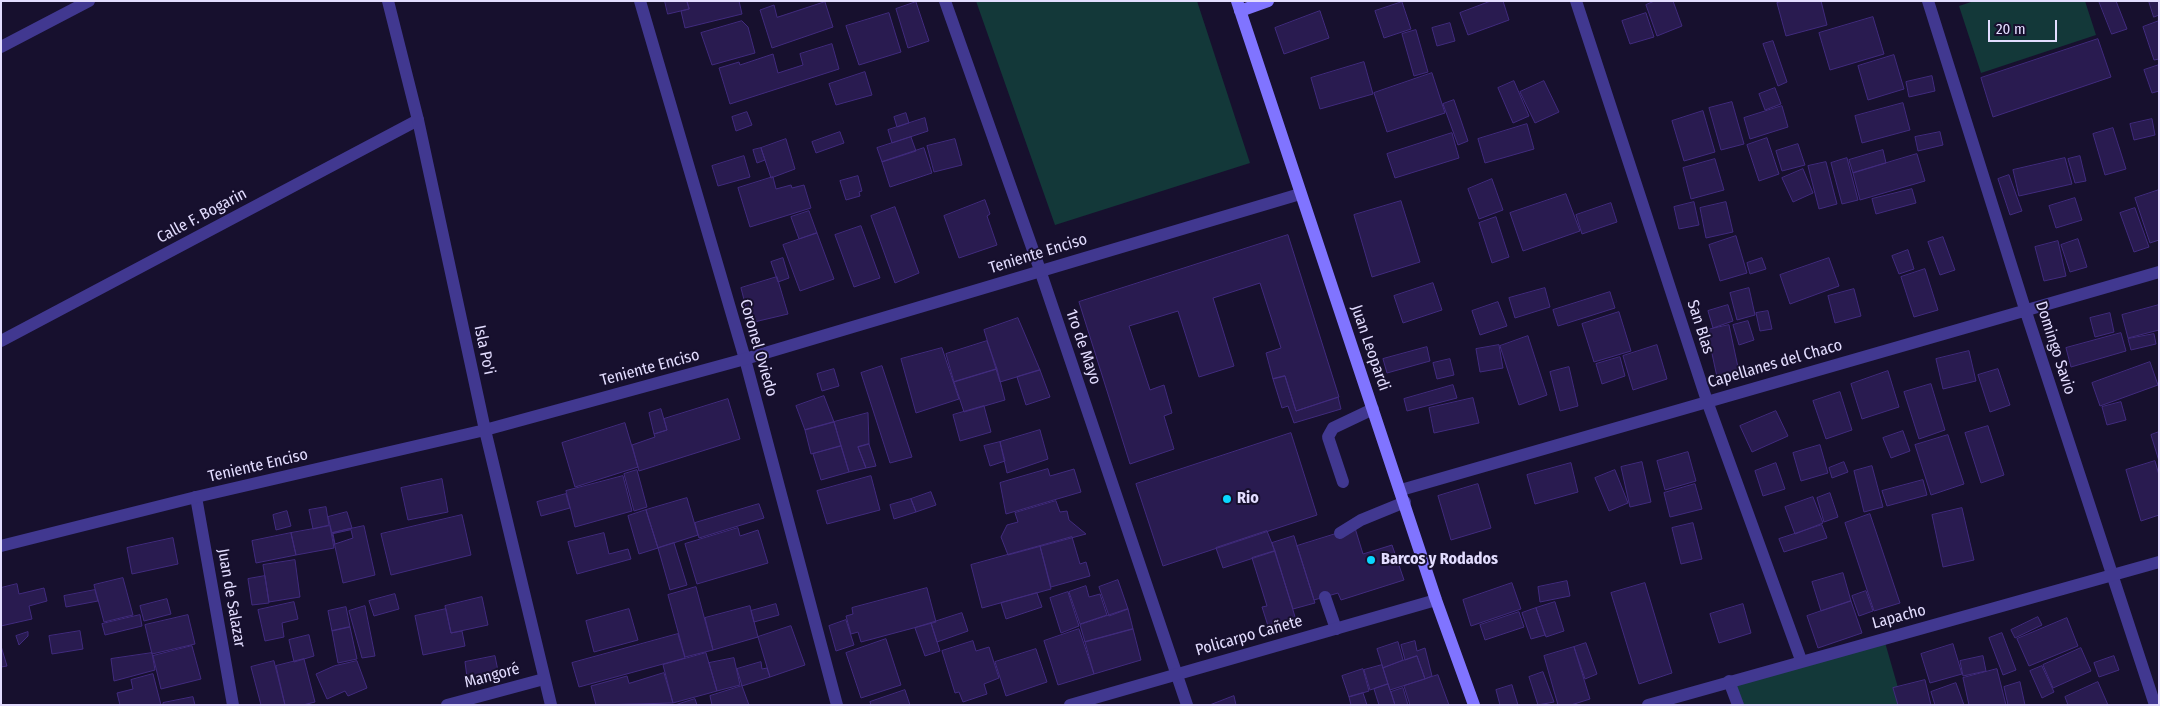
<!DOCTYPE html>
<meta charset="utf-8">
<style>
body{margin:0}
#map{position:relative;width:2160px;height:706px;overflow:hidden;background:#17102e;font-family:"Fira Sans Condensed",sans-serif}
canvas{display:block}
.frame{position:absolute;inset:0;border:2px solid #e3ddff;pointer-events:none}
.scale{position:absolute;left:1988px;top:20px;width:69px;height:22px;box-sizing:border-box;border:2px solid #e3ddff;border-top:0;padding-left:6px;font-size:15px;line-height:18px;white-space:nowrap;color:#e3ddff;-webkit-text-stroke:4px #17102e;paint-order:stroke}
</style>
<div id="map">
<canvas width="2160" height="706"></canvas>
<div class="frame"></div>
<div class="scale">20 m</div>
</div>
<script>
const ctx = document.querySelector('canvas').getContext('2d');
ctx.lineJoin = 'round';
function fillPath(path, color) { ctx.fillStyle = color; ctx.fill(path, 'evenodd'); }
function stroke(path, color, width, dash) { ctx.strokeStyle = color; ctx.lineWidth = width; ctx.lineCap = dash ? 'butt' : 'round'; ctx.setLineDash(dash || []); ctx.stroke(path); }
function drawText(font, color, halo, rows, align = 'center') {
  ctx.font = font + ' "Fira Sans Condensed",sans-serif'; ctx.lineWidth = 4; ctx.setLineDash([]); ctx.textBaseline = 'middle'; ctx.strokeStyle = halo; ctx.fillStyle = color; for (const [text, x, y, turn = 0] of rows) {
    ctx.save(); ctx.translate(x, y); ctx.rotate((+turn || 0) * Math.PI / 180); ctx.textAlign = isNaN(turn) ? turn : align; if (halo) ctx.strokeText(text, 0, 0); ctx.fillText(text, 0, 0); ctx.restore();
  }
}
const green = new Path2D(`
 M976,1H1197L1250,163L1055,225Z
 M1974,1H2085L2096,35L1981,73L1959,6Z
 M1884,639L1903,705H1738L1729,681Z`);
const building = new Path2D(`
 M665,1H687L689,9L668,14Z
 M687,1H739L742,14L685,28L681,11L689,9Z
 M1491,1H1503L1509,20L1468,35L1460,13Z
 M1655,1H1673L1682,26L1657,36L1646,5Z
 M1783,1H1821L1827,25L1786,36L1777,3Z
 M2099,1H2116L2127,29L2112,34Z
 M2149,1H2159V15L2154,17Z
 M825,2L833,27L772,48L760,10L774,5L777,17Z
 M916,2L929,41L908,48L896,9Z
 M1402,2L1411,29L1384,38L1375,11Z
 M1320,11L1329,38L1284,54L1275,28Z
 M889,13L901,52L859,65L846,26Z
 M1646,13L1654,37L1630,44L1622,21Z
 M1873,17L1884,54L1830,70L1819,33Z
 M742,21L748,27L755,53L712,65L701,33Z
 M2159,21V59L2154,60L2143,27Z
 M1450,23L1455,41L1437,46L1432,28Z
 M1416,30L1428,72L1414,76L1402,34Z
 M2098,39L2111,77L1993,117L1981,78Z
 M1773,41L1787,82L1778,86L1763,44Z
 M832,44L839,69L730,104L719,68L739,62L740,65L773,54L778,73L803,65L800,54Z
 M1894,55L1904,89L1868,100L1858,66Z
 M1364,62L1373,94L1320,109L1311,78Z
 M2159,65V91L2152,93L2144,70Z
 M865,72L872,95L836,105L829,84Z
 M1432,73L1445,113L1387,132L1374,93Z
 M1932,76L1935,91L1909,97L1906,82Z
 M1514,81L1529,116L1513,123L1498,88Z
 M1544,81L1559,112L1535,123L1520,92Z
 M1775,88L1781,104L1765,110L1759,94Z
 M1454,100L1468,141L1458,145L1443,104Z
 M1732,102L1744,144L1721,150L1709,108Z
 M1903,103L1910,130L1862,143L1855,116Z
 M1782,106L1788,127L1750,139L1744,118Z
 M1703,111L1715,152L1684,161L1672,121Z
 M747,112L752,125L736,131L732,117Z
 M906,113L909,123L897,127L894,117Z
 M925,118L928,131L892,143L888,130Z
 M2152,119L2155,135L2134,140L2130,124Z
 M1527,124L1534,149L1485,163L1478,139Z
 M2113,128L2126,169L2105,175L2093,134Z
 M840,132L844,143L816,153L812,142Z
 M1940,132L1943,145L1918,151L1915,137Z
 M1452,133L1459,158L1395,178L1387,154Z
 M911,137L916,151L882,162L877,148Z
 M1767,138L1779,174L1759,181L1747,145Z
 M786,139L795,169L771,178L761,148Z
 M955,139L962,165L934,172L927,146Z
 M1798,144L1805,165L1782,171L1776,151Z
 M761,148L765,160L757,163L753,150Z
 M924,148L932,173L890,187L882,162Z
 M1883,150L1886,163L1853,173L1849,160Z
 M1917,154L1925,181L1860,200L1853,173Z
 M744,156L750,177L718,186L712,166Z
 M2080,156L2086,181L2075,183L2068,159Z
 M1847,158L1858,200L1842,204L1831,163Z
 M2065,158L2072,184L2019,196L2013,170Z
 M1715,159L1724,190L1691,199L1683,168Z
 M1826,162L1837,204L1819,209L1808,166Z
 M1803,169L1813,193L1793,202L1782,178Z
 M2009,175L2022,211L2010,215L1998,179Z
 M858,176L862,191L859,192L860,196L846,200L840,181Z
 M773,177L776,189L791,185L792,188L804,185L811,208L750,227L738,188Z
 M1492,179L1503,210L1479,219L1468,189Z
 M1912,189L1916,203L1876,214L1872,199Z
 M2159,190V240L2150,243L2135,198Z
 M1566,194L1580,231L1523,251L1510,213Z
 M2075,198L2082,220L2056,228L2049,206Z
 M985,200L990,214L987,216L997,245L959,258L944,216Z
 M1401,201L1420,262L1372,277L1354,215Z
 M1694,202L1699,225L1679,229L1674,207Z
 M1726,202L1733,232L1706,238L1700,208Z
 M1611,203L1617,222L1582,234L1576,215Z
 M895,207L919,273L895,283L871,216Z
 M2135,208L2149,247L2134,252L2120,213Z
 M809,211L817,233L799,239L791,217Z
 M1496,217L1509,257L1492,263L1479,223Z
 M861,226L880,278L854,287L835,235Z
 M817,233L834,279L800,291L783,245Z
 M1288,235L1339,397L1296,411L1285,376L1273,379L1266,353L1281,348L1260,283L1213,298L1234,366L1199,377L1178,311L1129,326L1150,390L1164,385L1172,413L1164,416L1174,449L1130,464L1079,302Z
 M1736,236L1747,273L1720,281L1709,245Z
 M1943,237L1955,270L1940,275L1928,242Z
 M2078,239L2087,267L2070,272L2061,245Z
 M2058,241L2066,276L2044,281L2035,247Z
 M1908,250L1914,269L1899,274L1892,256Z
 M783,258L789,278L778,282L771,262Z
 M1762,258L1766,269L1750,274L1747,263Z
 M1829,258L1839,286L1790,304L1780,275Z
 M1925,269L1938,310L1914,317L1901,277Z
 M777,277L788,314L750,323L741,288Z
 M1433,283L1442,310L1403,323L1394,296Z
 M1545,288L1550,307L1515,318L1509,298Z
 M1749,288L1755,315L1737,320L1730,293Z
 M1854,289L1861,316L1835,323L1828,296Z
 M1610,292L1615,308L1558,326L1553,310Z
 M1498,302L1507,326L1480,335L1472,311Z
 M1728,305L1733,321L1713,328L1708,311Z
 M2159,305V330L2128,338L2122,315Z
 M1768,311L1772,329L1760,331L1756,313Z
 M1619,312L1631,351L1594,362L1582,324Z
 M2110,313L2114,332L2095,337L2090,318Z
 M1018,318L1040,370L1000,382L984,330Z
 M1748,321L1754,340L1739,345L1733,325Z
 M1729,325L1739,372L1717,377L1707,330Z
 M2121,333L2126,351L2071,367L2066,348Z
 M2154,334L2156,344L2131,350L2128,339Z
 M1528,336L1547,395L1519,405L1500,346Z
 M987,341L997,369L954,382L946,354Z
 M1499,345L1503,368L1480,372L1476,349Z
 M1657,345L1667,379L1633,390L1623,356Z
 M1427,347L1430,361L1387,373L1383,359Z
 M942,348L959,399L916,413L901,359Z
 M1969,351L1976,381L1943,389L1936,359Z
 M1620,357L1625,376L1602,384L1596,364Z
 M1450,359L1454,375L1437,379L1433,363Z
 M2150,362L2158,385L2100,406L2092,383Z
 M882,366L912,457L890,463L861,373Z
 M1569,367L1578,406L1560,411L1550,372Z
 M834,369L839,386L822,391L817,374Z
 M997,369L1005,400L964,412L954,382Z
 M1998,369L2010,405L1990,412L1978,375Z
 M1040,370L1050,397L1026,405L1017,377Z
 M1888,371L1899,407L1862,419L1851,384Z
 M1285,376L1296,411L1338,397L1341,409L1294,423L1288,406L1282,408L1273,379Z
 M1931,384L1945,430L1919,439L1904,392Z
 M1453,385L1457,398L1407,411L1404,399Z
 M1840,392L1852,430L1826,439L1813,401Z
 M824,396L834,422L805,430L796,406Z
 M1473,398L1479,423L1434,433L1429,408Z
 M728,399L740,439L639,471L632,445L655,437L654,434L667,430L664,419Z
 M2121,402L2126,420L2107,425L2102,407Z
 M984,406L991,432L960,441L953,415Z
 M661,409L667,430L654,434L649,413Z
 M1776,411L1788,436L1752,452L1740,426Z
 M868,413L869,444L858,447L866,468L849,472L834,422Z
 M834,422L841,446L811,454L805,430Z
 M625,423L638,467L575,487L562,443Z
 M1988,426L2004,475L1981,483L1965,433Z
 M1040,430L1048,459L1007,473L1000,442Z
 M1903,431L1910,451L1891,458L1883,438Z
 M2159,432V461L2151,435Z
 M1291,433L1317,515L1163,566L1136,484Z
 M1948,435L1964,484L1931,495L1915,445Z
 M1000,442L1005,461L990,466L984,446Z
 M869,444L876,466L866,468L858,447Z
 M1820,445L1828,473L1801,481L1793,453Z
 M841,446L849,472L821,480L813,454Z
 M1688,452L1696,481L1665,490L1657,461Z
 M2155,461L2159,475V515L2141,521L2126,470Z
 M1642,462L1651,502L1630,507L1621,467Z
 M1844,462L1848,472L1832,478L1829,468Z
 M1571,463L1578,492L1535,504L1527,475Z
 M1776,463L1785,489L1763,496L1755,471Z
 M1872,466L1883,507L1864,512L1854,471Z
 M1048,469L1050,476L1074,469L1081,492L1006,514L1000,483Z
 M637,470L647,507L634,511L624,474Z
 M1615,470L1628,503L1609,511L1595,478Z
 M623,476L632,511L575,527L566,491Z
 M871,476L880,510L827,524L817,491Z
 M442,479L448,512L408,520L401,488Z
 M1923,480L1927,495L1887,506L1882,491Z
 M1478,484L1491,528L1451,540L1438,496Z
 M1695,484L1702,509L1670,517L1664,493Z
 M931,492L936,505L916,512L911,499Z
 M1830,493L1838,517L1824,522L1817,498Z
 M566,494L570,508L541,516L537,502Z
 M1813,497L1823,523L1795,534L1785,507Z
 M687,498L698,535L658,548L646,510Z
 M911,499L916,512L894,519L890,505Z
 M1056,501L1060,512L1067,511L1069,520L1086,534L1008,555L1001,537L1007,525L1018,522L1015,513Z
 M759,504L764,518L699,538L695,523Z
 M326,507L329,525L313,529L309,510Z
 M1962,508L1974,560L1943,567L1932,515Z
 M646,510L658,548L639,554L628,516Z
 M287,511L291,526L276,530L273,515Z
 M347,512L352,528L332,533L328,517Z
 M1870,514L1900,603L1874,611L1845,523Z
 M462,515L471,555L391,575L381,534Z
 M1693,523L1702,559L1681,564L1672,528Z
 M1822,525L1827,538L1784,552L1779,539Z
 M330,526L334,548L296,555L291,533Z
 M364,526L375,575L343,583L332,533ZM351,530L353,538L335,544L333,534Z
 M738,528L740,536L758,530L768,563L697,584L685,544Z
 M1355,528L1363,554L1392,545L1404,580L1341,600L1338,593L1314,600L1297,546Z
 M1267,531L1275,551L1223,568L1216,548Z
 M291,533L296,555L256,563L252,541Z
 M604,533L609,554L628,549L631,559L577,574L568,542Z
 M1294,536L1315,603L1293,609L1272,543Z
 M1072,537L1080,564L1086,562L1090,576L1051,587L1040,546Z
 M173,538L178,564L132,574L127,548Z
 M674,543L687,585L670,590L658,548Z
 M1040,546L1051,589L982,608L971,565Z
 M1275,551L1296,620L1269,629L1262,607L1267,606L1252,558Z
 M295,560L300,597L269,602L263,565Z
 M1843,573L1851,601L1821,611L1812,582Z
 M265,576L269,603L252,605L248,579Z
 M123,578L133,615L104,622L94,585Z
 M1118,580L1128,609L1109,616L1099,587Z
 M1567,581L1570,596L1540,602L1538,587Z
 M1512,583L1521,609L1471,626L1463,600Z
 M1645,583L1672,673L1639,684L1611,593Z
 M17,584L19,594L44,588L47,601L29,606L32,619L1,626V588Z
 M1086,586L1089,597L1100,594L1107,615L1080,624L1069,592Z
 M696,587L713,650L685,657L668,595Z
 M927,588L936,622L861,642L858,632L851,634L846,616L853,614L852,608Z
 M95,590L98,601L66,607L64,596Z
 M1866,591L1873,611L1859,616L1852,596Z
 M1068,592L1079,626L1061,633L1050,598Z
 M1037,593L1042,607L1006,619L1001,603Z
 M395,594L399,609L374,616L369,601Z
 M482,597L488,625L451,633L445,606Z
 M167,599L171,614L144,621L140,606Z
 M1851,601L1862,633L1818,648L1807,616Z
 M294,602L298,619L282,623L284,637L265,641L258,610Z
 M1555,602L1564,631L1546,637L1536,608Z
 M776,604L779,615L754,622L751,611Z
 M1743,604L1751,633L1719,643L1710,614Z
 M365,606L375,656L362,658L349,611Z
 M750,606L758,637L713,650L705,618Z
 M346,607L350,627L332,631L328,611Z
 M1536,608L1545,635L1531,639L1522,613Z
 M446,609L451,633L462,631L465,646L423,655L415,616Z
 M629,609L638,640L594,652L586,621Z
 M1128,609L1133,629L1085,642L1080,625Z
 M1519,612L1524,627L1485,640L1480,625Z
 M962,613L968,631L937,642L931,623Z
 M140,615L142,626L105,635L102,624Z
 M188,615L195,644L152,654L145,625Z
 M2038,617L2042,625L2015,638L2011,630Z
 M2067,618L2078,646L2029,666L2017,639Z
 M846,620L854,645L836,651L829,626Z
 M931,623L940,651L925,656L915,628Z
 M791,626L805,665L770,677L758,637Z
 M350,627L357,659L338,663L332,631Z
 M1079,629L1094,674L1058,685L1044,641Z
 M1133,629L1141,660L1094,674L1085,642Z
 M80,631L83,649L52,654L49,636Z
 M28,632V636L19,645L16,636Z
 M2002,633L2016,670L2003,675L1989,638Z
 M678,634L685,658L579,687L572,663Z
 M309,635L314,656L294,662L289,640Z
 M886,639L901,685L861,698L846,653Z
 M973,641L976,651L989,647L999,678L984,684L987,694L963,702L959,692L955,693L942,651Z
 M1415,641L1417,651L1425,648L1432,676L1425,679L1417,656L1405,660L1401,645Z
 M1398,642L1403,660L1383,668L1377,649Z
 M1586,643L1597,674L1585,679L1574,647Z
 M1953,644L1962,674L1930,683L1921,654Z
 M1,646L7,666L1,667Z
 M192,646L201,679L161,689L153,656Z
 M1574,647L1590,699L1571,705H1558L1544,656Z
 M2081,648L2091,671L2053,688L2043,665Z
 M1036,649L1047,682L1006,696L995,662Z
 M152,653L155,670L114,681L111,659Z
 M706,653L717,691L673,703L663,665Z
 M495,656L498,671L467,677L465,662Z
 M1417,656L1425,679L1390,690L1383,668Z
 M1983,656L1986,671L1963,676L1960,661Z
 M2114,656L2119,670L2099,677L2094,663Z
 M734,658L740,685L717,691L709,663Z
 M304,659L315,702L303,705H285L276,666Z
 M274,661L285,705H261L251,667Z
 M357,661L367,688L348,696L345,691L327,699L316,674L334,666Z
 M761,662L762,669L767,668L770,677L742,686L737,669Z
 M1382,665L1388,684L1370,690L1364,670Z
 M2042,666L2054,692L2042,698L2030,671Z
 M1363,669L1369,691L1349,697L1342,676Z
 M1997,669L2006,705H1969L1963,678Z
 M1543,672L1554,702L1538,705L1529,677Z
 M664,673L673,703L596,705L591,686L627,676L629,683Z
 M153,674L161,705H120L117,693L133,689L131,680Z
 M1438,675L1449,705H1410L1404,686Z
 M1925,680L1931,705H1898L1893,688Z
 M2020,682L2025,705H2008L2004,687Z
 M2098,682L2108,705H2068L2065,697Z
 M1956,683L1964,705H1935L1931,692Z
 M1388,684L1395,705H1379L1374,689Z
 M1512,685L1518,705H1500L1496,690Z
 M742,686L749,705H712L710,696Z
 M1403,688L1408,705H1395L1391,692Z
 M905,690L910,705H871L870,702Z
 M1363,693L1367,705H1351L1349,697Z
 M1234,696L1236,705H1210Z
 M193,697L195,705H163V703Z
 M695,699L697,705H675Z`);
const service = new Path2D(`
 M1343,482L1328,437L1333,428L1373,409
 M1340,533L1361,520L1405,502
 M1325,597L1336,629`);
const minor = new Path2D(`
 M640,1L745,359L837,705
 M945,1L1040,270L1187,705
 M1576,1L1707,401L1801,660
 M1928,1L2025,309L2155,705
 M1,47L89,1
 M1,341L418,120
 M1401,490L2159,272
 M196,497L233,705
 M1729,681L1738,705
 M447,705L544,679`);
const tertiary = new Path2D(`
 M388,1L418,120L485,430L551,705
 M1,546L196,497L485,430L745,359L1300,194
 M1070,705L1436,600
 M1648,705L2159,562`);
const secondary = new Path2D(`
 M1237,1L1436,600L1474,705
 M1240,11L1268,1`);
const markers = [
 [1227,499,5,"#09d7ff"],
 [1371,560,5,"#09d7ff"]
];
const streetNames = [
 ["Calle F. Bogarin",202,216,-28],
 ["Teniente Enciso",1038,254,-17],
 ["San Blas",1700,327,72],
 ["1ro de Mayo",1083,347,71],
 ["Coronel Oviedo",758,348,74],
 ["Juan Leopardi",1370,348,71],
 ["Domingo Savio",2055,348,72],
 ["Isla Po'i",484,350,78],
 ["Capellanes del Chaco",1775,364,-16],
 ["Teniente Enciso",650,368,-15],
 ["Teniente Enciso",258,466,-13],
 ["Juan de Salazar",231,598,80],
 ["Lapacho",1899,617,-15],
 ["Policarpo Cañete",1249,636,-16],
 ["Mangoré",492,676,-15]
];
const poiNames = [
 ["Rio",1237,499],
 ["Barcos y Rodados",1381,560]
];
fillPath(green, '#133839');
fillPath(building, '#291b50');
stroke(building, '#412b7e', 1);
stroke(service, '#413890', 12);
stroke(minor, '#413890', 12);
stroke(tertiary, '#413890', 12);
stroke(secondary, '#8074ff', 12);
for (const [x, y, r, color] of markers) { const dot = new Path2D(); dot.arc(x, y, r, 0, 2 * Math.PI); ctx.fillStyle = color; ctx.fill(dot); stroke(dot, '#17102e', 2); }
drawText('16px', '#e3ddff', '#17102e', streetNames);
drawText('bold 16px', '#e3ddff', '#17102e', poiNames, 'left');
</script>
